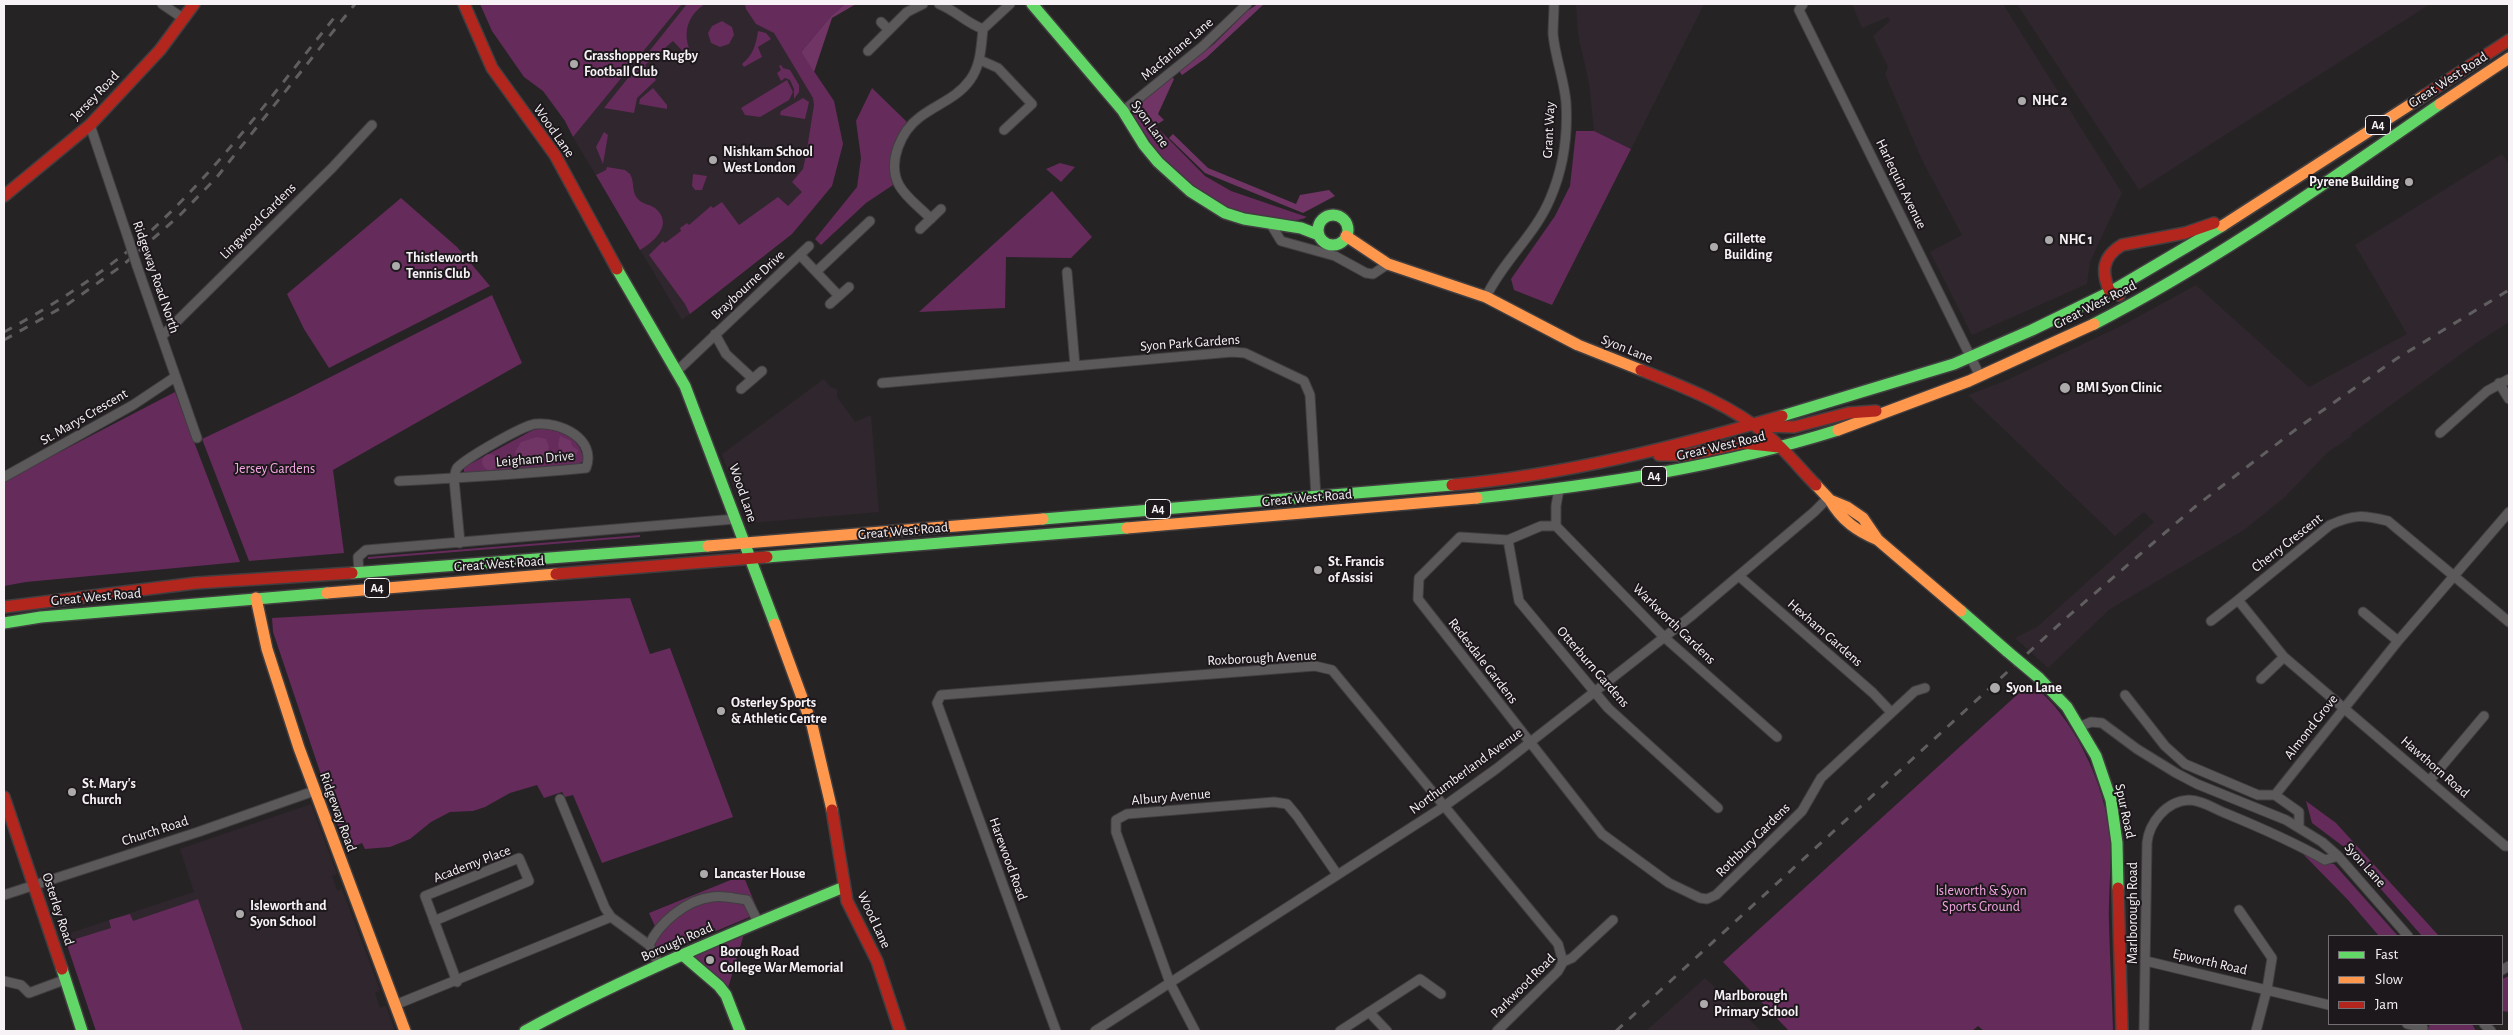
<!DOCTYPE html>
<style>
body{margin:0}
#map{position:relative;width:2513px;height:1035px;overflow:hidden;background:#262325;font-family:"Alegreya Sans",sans-serif}
canvas{display:block}
.frame{position:absolute;inset:0;border:5px solid #f6f2f5;pointer-events:none}
.legend{position:absolute;left:2328px;top:935px;width:175px;height:90px;box-sizing:border-box;background:#1d181c;border:1px solid #746f73;margin:0;padding:6px 9px;list-style:none;font-size:15px;color:#f6f2f5}
.legend li{display:flex;align-items:center;gap:10px;height:25px}
.legend b{width:25px;border:1px solid #746f73}
</style>
<div id="map">
<canvas width="2513" height="1035"></canvas>
<div class="frame"></div>
<ul class="legend">
<li><b style="height:6px;background:#63d668"></b>Fast</li>
<li><b style="height:6px;background:#ff974d"></b>Slow</li>
<li><b style="height:6px;background:#b3261e"></b>Jam</li>
</ul>
</div>
<script>
const ctx = document.querySelector('canvas').getContext('2d');
ctx.lineJoin = 'round';
function fillPath(path, color) { ctx.fillStyle = color; ctx.fill(path, 'evenodd'); }
function stroke(path, color, width, dash) { ctx.strokeStyle = color; ctx.lineWidth = width; ctx.lineCap = dash ? 'butt' : 'round'; ctx.setLineDash(dash || []); ctx.stroke(path); }
function drawText(font, color, halo, rows, align = 'center') {
  ctx.font = font + ' "Alegreya Sans",sans-serif'; ctx.lineWidth = 4; ctx.setLineDash([]); ctx.textBaseline = 'middle'; ctx.strokeStyle = halo; ctx.fillStyle = color; for (const [text, x, y, turn = 0] of rows) {
    ctx.save(); ctx.translate(x, y); ctx.rotate((+turn || 0) * Math.PI / 180); ctx.textAlign = isNaN(turn) ? turn : align; if (halo) ctx.strokeText(text, 0, 0); ctx.fillText(text, 0, 0); ctx.restore();
  }
}
const built = new Path2D(`
 M682,4H845L831,16L801,52L834,101L843,144L832,186L792,234L682,320L573,137Z
 M1576,4H1704L1631,149L1594,131L1589,83L1578,34Z
 M1852,4H2003L2122,193L2090,262L2087,284L1972,335L1930,252L1962,235L1922,160L1885,74L1888,67L1873,36L1890,21L1888,17L1862,28Z
 M2017,4H2430L2139,190Z
 M2502,154L2509,164V322L2475,344L2351,434L2352,436L2328,452L2285,497L2244,530L2110,609L2048,668L2015,638L2037,627L2154,522L2144,512L2115,536L1968,395L2007,380L2123,325L2196,285L2309,387L2407,334L2355,245Z
 M824,379L830,387L837,389V397L855,422L871,415L879,512L750,523L745,519L722,454Z
 M311,804L337,874L332,876L335,884L337,891L342,889L380,990L375,993L380,1008L386,1006L395,1031H96L64,935L194,892L180,849Z
 M1705,978L1761,1031H1646Z`);
const green = new Path2D(`
 M480,4H682L573,137L565,121L543,91L524,77L492,31Z
 M687,4H705C685,17 682,37 693,57L691,60L673,41L645,65L656,80L637,98L634,113L604,108Z
 M745,4H845L831,16L801,52L834,101L843,144L832,186L792,234L690,314L685,304L649,255L663,241L665,243L681,231L680,228L687,223L689,225L711,206L713,208L722,202L739,225L778,197L788,206L802,192L792,182L803,169L806,155H811V151L807,149L814,105L813,98L774,33L756,24L746,9Z
 M722,21L732,27L734,35L729,44L720,47L711,43L708,33L712,26Z
 M758,31L766,33L771,39L758,47L762,57L744,67L742,64C753,55 756,45 758,31Z
 M781,65L783,68L790,70L799,85V92L794,99V89L790,80L785,78L781,81L777,73L781,70L779,66Z
 M787,80L793,92L789,100L760,117L745,115L741,108Z
 M653,88L667,105V109L639,104L640,99Z
 M872,88L907,122L896,142V183L866,203L821,245L815,239L857,187L861,158L856,121Z
 M803,98L809,102L805,119L780,115L781,111Z
 M1136,106L1205,176L1231,191L1307,217C1296,223 1278,220 1265,218C1198,206 1167,171 1132,114Z
 M1576,131H1594L1631,149L1552,305L1514,290L1511,279L1555,216L1570,186Z
 M604,132L608,135L603,164L596,147Z
 M1060,163L1075,167L1061,182L1046,169Z
 M607,167L625,170L630,174C635,182 631,192 638,199C642,204 649,204 655,208C674,224 655,241 640,250L596,175L606,170Z
 M693,174L707,176L702,190H695L692,186Z
 M1052,191L1092,237L1071,258L1006,257L1005,308L919,312Z
 M401,198L457,247L490,286L329,368L304,329L287,294Z
 M492,295L522,363L333,470L344,553L249,561L202,439L295,395Z
 M175,392L240,562L26,582L4,586V481Z
 M544,428C565,433 579,437 584,460L578,465L464,474V467L470,464L533,430Z
 M640,535V537L368,559V557Z
 M630,598L650,654L670,648L733,817L602,863L573,795L565,797L562,792L544,798L537,785L510,793L485,807L473,811L450,812L431,822L410,839L390,847L365,849L362,843L346,849L273,632L272,618Z
 M2030,683C2073,714 2106,786 2110,838C2112,866 2108,896 2109,925C2110,960 2112,996 2113,1031H1984L1978,1026L1972,1031H1789L1723,962Z
 M2306,801L2336,823L2439,936H2422L2344,847L2312,823Z
 M2303,854L2324,864H2334L2398,936H2379L2348,900Z
 M743,875L759,913L659,955L655,944L659,935L649,913Z
 M198,899L243,1031H96L66,942L111,928L109,920L130,914L133,921Z
 M746,927L726,995L684,956Z
 M2509,976V1012L2502,1011V979Z
 M2430,1024H2472L2476,1031H2427Z`);
const forest = new Path2D(`
 M845,4H856L832,18L814,72L801,52L831,16Z
 M1258,4H1264L1206,58L1182,75L1179,71L1214,44L1247,11Z
 M1171,76L1174,79L1158,114L1164,120L1156,125L1139,105L1143,99Z
 M1173,134L1208,168L1296,204L1300,195L1329,190L1335,196L1303,213L1205,173L1169,138Z
 M560,436L571,441L572,446L578,450L575,459L560,451L558,445Z
 M537,437L546,439L549,447L545,460L518,461L515,452L521,442Z
 M482 462a8 8 0 1 1 16 0a8 8 0 1 1-16 0Z`);
const street = new Path2D(`
 M162,4L184,19
 M939,4C955,10 966,23 983,29
 M1803,4L1799,10L1980,376
 M881,22L889,30
 M868,51L907,12L923,4
 M980,60L998,68L1032,104L1004,130
 M1123,111L1202,47L1247,4
 M90,125L128,238
 M931,219C921,208 906,198 899,185C887,162 901,131 920,117C937,104 957,98 970,80C981,65 981,47 983,29L1010,4
 M1270,223L1281,241L1335,256L1366,273L1373,274L1388,264
 M920,229L941,209
 M800,255L839,296
 M137,266L197,438
 M817,271L870,221
 M1067,272L1075,366
 M1486,297C1503,261 1535,235 1550,199C1563,169 1568,134 1566,102C1564,79 1555,57 1553,34C1553,24 1554,14 1554,4
 M830,304L849,287
 M715,334L726,354L753,379
 M162,336L332,168L372,125
 M676,372L809,246
 M882,383L1232,352L1245,353L1304,381L1310,395L1316,497
 M2499,383L2509,399
 M741,389L762,371
 M2440,433L2487,391L2509,379
 M4,477L133,405L175,377
 M399,481C461,478 523,474 586,468C597,439 560,421 535,424C522,426 466,458 457,468C455,471 455,475 454,479L460,543
 M1556,526H1541L1508,540L1460,537L1419,578L1418,599L1602,834L1669,883L1700,898L1707,899L1716,895L1802,811L1821,778L1915,691L1925,688
 M1556,526L1664,637L1777,737
 M1556,526V506L1559,489
 M1508,540L1519,601L1608,708L1718,808
 M359,573L358,557L366,550L735,519
 M1739,576L1873,693L1891,712
 M2363,612L2398,641
 M2211,621L2238,600
 M2509,622L2388,521C2363,515 2354,514 2330,525L2238,600L2284,657L2505,846H2509
 M2261,679L2284,657
 M2125,695L2165,746L2185,764L2258,795H2275
 M2079,727L2091,722L2102,723L2137,749L2176,773L2197,784L2286,820L2322,842L2338,856L2408,936
 M2430,780L2484,716
 M560,799L605,908L611,917L649,945L660,966
 M2299,827V812L2275,795L2398,641L2509,512
 M4,895L198,832L314,791
 M2239,910L2272,958L2267,989L2256,1031
 M434,921L529,881L519,858L425,896L457,982
 M649,945C659,923 686,900 712,897C723,895 736,899 747,900L758,922
 M2146,961L2329,1005
 M2502,970L2509,966
 M4,981L21,985L29,993L64,980
 M395,1005L611,917
 M1369,1012L1387,1031
 M2407,1024L2423,1028
 M2484,1024L2491,1031
 M1056,1031L937,703L941,695L1315,666L1332,670L1558,944L1563,962
 M1095,1031L1443,807L1496,769L1690,617L1814,512L1828,498
 M1195,1031L1170,983L1116,832V820L1127,814L1274,802L1287,804L1297,816L1337,874
 M1340,1031L1420,979L1441,994
 M1497,1031L1558,971L1563,962L1572,958L1613,920
 M2144,1031L2147,843C2149,823 2166,801 2189,800C2201,800 2213,808 2225,813C2259,827 2292,841 2325,860L2338,856`);
const fast = new Path2D(`
 M1032,4L1123,111L1144,145L1158,162L1190,191L1225,213L1244,219L1301,228L1319,235
 M1318 230a15 15 0 1 1 30 0a15 15 0 1 1-30 0Z
 M617,269L685,386L775,624
 M2094,324C2216,261 2327,182 2440,104
 M1782,416L1954,364L2032,330L2110,292L2222,226
 M1477,498C1599,485 1720,467 1838,430
 M1043,519L1452,485
 M767,557L1127,528
 M352,573L708,546
 M1961,611L2008,652
 M4,623L41,617L327,593
 M2039,678L2067,707L2096,756L2111,800L2117,843L2118,888
 M684,956L719,986L726,995L740,1031
 M62,969L82,1031
 M525,1031C627,976 736,931 844,887`);
const slow = new Path2D(`
 M2440,104L2509,58
 M2222,226L2425,95
 M1346,236L1388,264L1486,297L1578,345L1641,370
 M1838,430L1969,381L2094,324
 M1816,485L1830,500L1847,507L1863,518L1878,540L1961,611
 M1830,500C1842,521 1857,531 1878,540
 M1127,528L1477,498
 M708,546L1043,519
 M327,593L556,574
 M256,598L267,649L299,748L405,1031
 M775,624L812,725L832,810`);
const jam = new Path2D(`
 M464,4L492,68L555,155L617,269
 M2425,95L2509,40
 M4,196L90,125L160,50L194,4
 M2119,295L2110,292C2101,272 2102,257 2122,245L2185,233L2214,223
 M1641,370C1686,388 1729,404 1767,435C1785,449 1800,469 1816,485
 M1761,426L1794,427L1848,413L1876,411
 M1659,455H1686L1742,443L1779,447
 M1452,485C1565,475 1674,447 1782,416
 M556,574L767,557
 M4,607L196,583L352,573
 M4,797L62,969
 M832,810L847,901L877,961L900,1031
 M2118,888L2122,1031`);
const rail = new Path2D(`
 M4,332C52,306 101,275 142,239C215,174 273,94 334,18
 M4,340L68,304L123,265L180,215L217,177L355,4
 M1616,1031L2065,619L2196,506L2299,427L2396,359L2509,290`);
const streetBridge = new Path2D(`
 M128,238L137,266`);
const fastBridge = new Path2D(`
 M2008,652L2039,678`);
const markers = [
 [574,64,5,"#adaaac"],
 [2022,101,5,"#adaaac"],
 [713,160,5,"#adaaac"],
 [2409,182,5,"#adaaac"],
 [2049,240,5,"#adaaac"],
 [1714,247,5,"#adaaac"],
 [396,266,5,"#adaaac"],
 [2065,388,6,"#adaaac"],
 [1318,570,5,"#adaaac"],
 [1995,688,6,"#adaaac"],
 [721,711,5,"#adaaac"],
 [72,792,5,"#adaaac"],
 [704,874,5,"#adaaac"],
 [240,914,5,"#adaaac"],
 [710,960,5,"#adaaac"],
 [1704,1004,5,"#adaaac"]
];
const shields = [
 [2378,125,25],
 [1654,476,25],
 [1158,509,25],
 [377,588,25]
];
const shieldNames = [
 ["A4",2378,125],
 ["A4",1654,476],
 ["A4",1158,509],
 ["A4",377,588]
];
const streetNames = [
 ["Macfarlane Lane",1177,49,-40],
 ["Great West Road",2448,80,-33],
 ["Jersey Road",95,96,-46],
 ["Syon Lane",1150,124,54],
 ["Grant Way",1549,130,-87],
 ["Wood Lane",554,131,55],
 ["Harlequin Avenue",1901,184,64],
 ["Lingwood Gardens",258,221,-45],
 ["Ridgeway Road North",156,277,71],
 ["Braybourne Drive",748,285,-43],
 ["Great West Road",2095,305,-27],
 ["Syon Park Gardens",1190,343,-4],
 ["Syon Lane",1627,349,22],
 ["St. Marys Crescent",84,417,-30],
 ["Great West Road",1721,446,-13],
 ["Leigham Drive",535,459,-5],
 ["Wood Lane",743,493,71],
 ["Great West Road",1307,498,-5],
 ["Great West Road",903,531,-5],
 ["Cherry Crescent",2287,543,-38],
 ["Great West Road",499,564,-4],
 ["Great West Road",96,597,-5],
 ["Warkworth Gardens",1674,624,44],
 ["Hexham Gardens",1825,633,41],
 ["Roxborough Avenue",1262,658,-3],
 ["Redesdale Gardens",1483,661,52],
 ["Otterburn Gardens",1593,667,49],
 ["Almond Grove",2311,727,-52],
 ["Hawthorn Road",2435,767,41],
 ["Northumberland Avenue",1466,771,-36],
 ["Albury Avenue",1171,797,-5],
 ["Spur Road",2125,811,78],
 ["Ridgeway Road",338,812,70],
 ["Church Road",155,831,-18],
 ["Rothbury Gardens",1753,840,-45],
 ["Harewood Road",1008,859,70],
 ["Academy Place",472,864,-21],
 ["Syon Lane",2365,865,48],
 ["Osterley Road",58,909,72],
 ["Marlborough Road",2133,913,-90],
 ["Wood Lane",874,920,65],
 ["Borough Road",677,942,-24],
 ["Epworth Road",2210,962,13],
 ["Parkwood Road",1523,986,-45]
];
const poiNames = [
 ["Grasshoppers Rugby",584,56],
 ["Football Club",584,72],
 ["NHC 2",2032,101],
 ["Nishkam School",723,152],
 ["West London",723,168],
 ["Pyrene Building",2399,182,"right"],
 ["Gillette",1724,239],
 ["Building",1724,255],
 ["NHC 1",2059,240],
 ["Thistleworth",406,258],
 ["Tennis Club",406,274],
 ["BMI Syon Clinic",2076,388],
 ["St. Francis",1328,562],
 ["of Assisi",1328,578],
 ["Syon Lane",2006,688],
 ["Osterley Sports",731,703],
 ["& Athletic Centre",731,719],
 ["St. Mary's",82,784],
 ["Church",82,800],
 ["Lancaster House",714,874],
 ["Isleworth and",250,906],
 ["Syon School",250,922],
 ["Borough Road",720,952],
 ["College War Memorial",720,968],
 ["Marlborough",1714,996],
 ["Primary School",1714,1012]
];
const parkNames = [
 ["Jersey Gardens",275,469],
 ["Isleworth & Syon",1981,891],
 ["Sports Ground",1981,907]
];
fillPath(built, '#30262e');
fillPath(green, '#652b5b');
fillPath(forest, '#703565');
stroke(street, '#413e40', 11);
stroke(fast, '#413e40', 14);
stroke(slow, '#413e40', 14);
stroke(jam, '#413e40', 14);
stroke(street, '#5c595b', 9);
stroke(fast, '#63d668', 11);
stroke(slow, '#ff974d', 11);
stroke(jam, '#b3261e', 11);
stroke(rail, '#605e5f', 3, [9, 9]);
stroke(streetBridge, '#413e40', 11, []);
stroke(fastBridge, '#413e40', 14, []);
stroke(streetBridge, '#5c595b', 9);
stroke(fastBridge, '#63d668', 11);
for (const [x, y, r, color] of markers) { const dot = new Path2D(); dot.arc(x, y, r, 0, 2 * Math.PI); ctx.fillStyle = color; ctx.fill(dot); stroke(dot, '#1d181c', 2); }
for (const [x, y, w] of shields) { const box = new Path2D(); box.roundRect(x - w / 2, y - 9.5, w, 19, 4); ctx.fillStyle = '#1d181c'; ctx.fill(box); stroke(box, '#f6f2f5', 1); }
drawText('bold 12px', '#f6f2f5', null, shieldNames);
drawText('14px', '#f6f2f5', '#1d181c', streetNames);
drawText('bold 14px', '#f6f2f5', '#1d181c', poiNames, 'left');
drawText('14px', '#f5a7e3', '#1d181c', parkNames);
</script>
